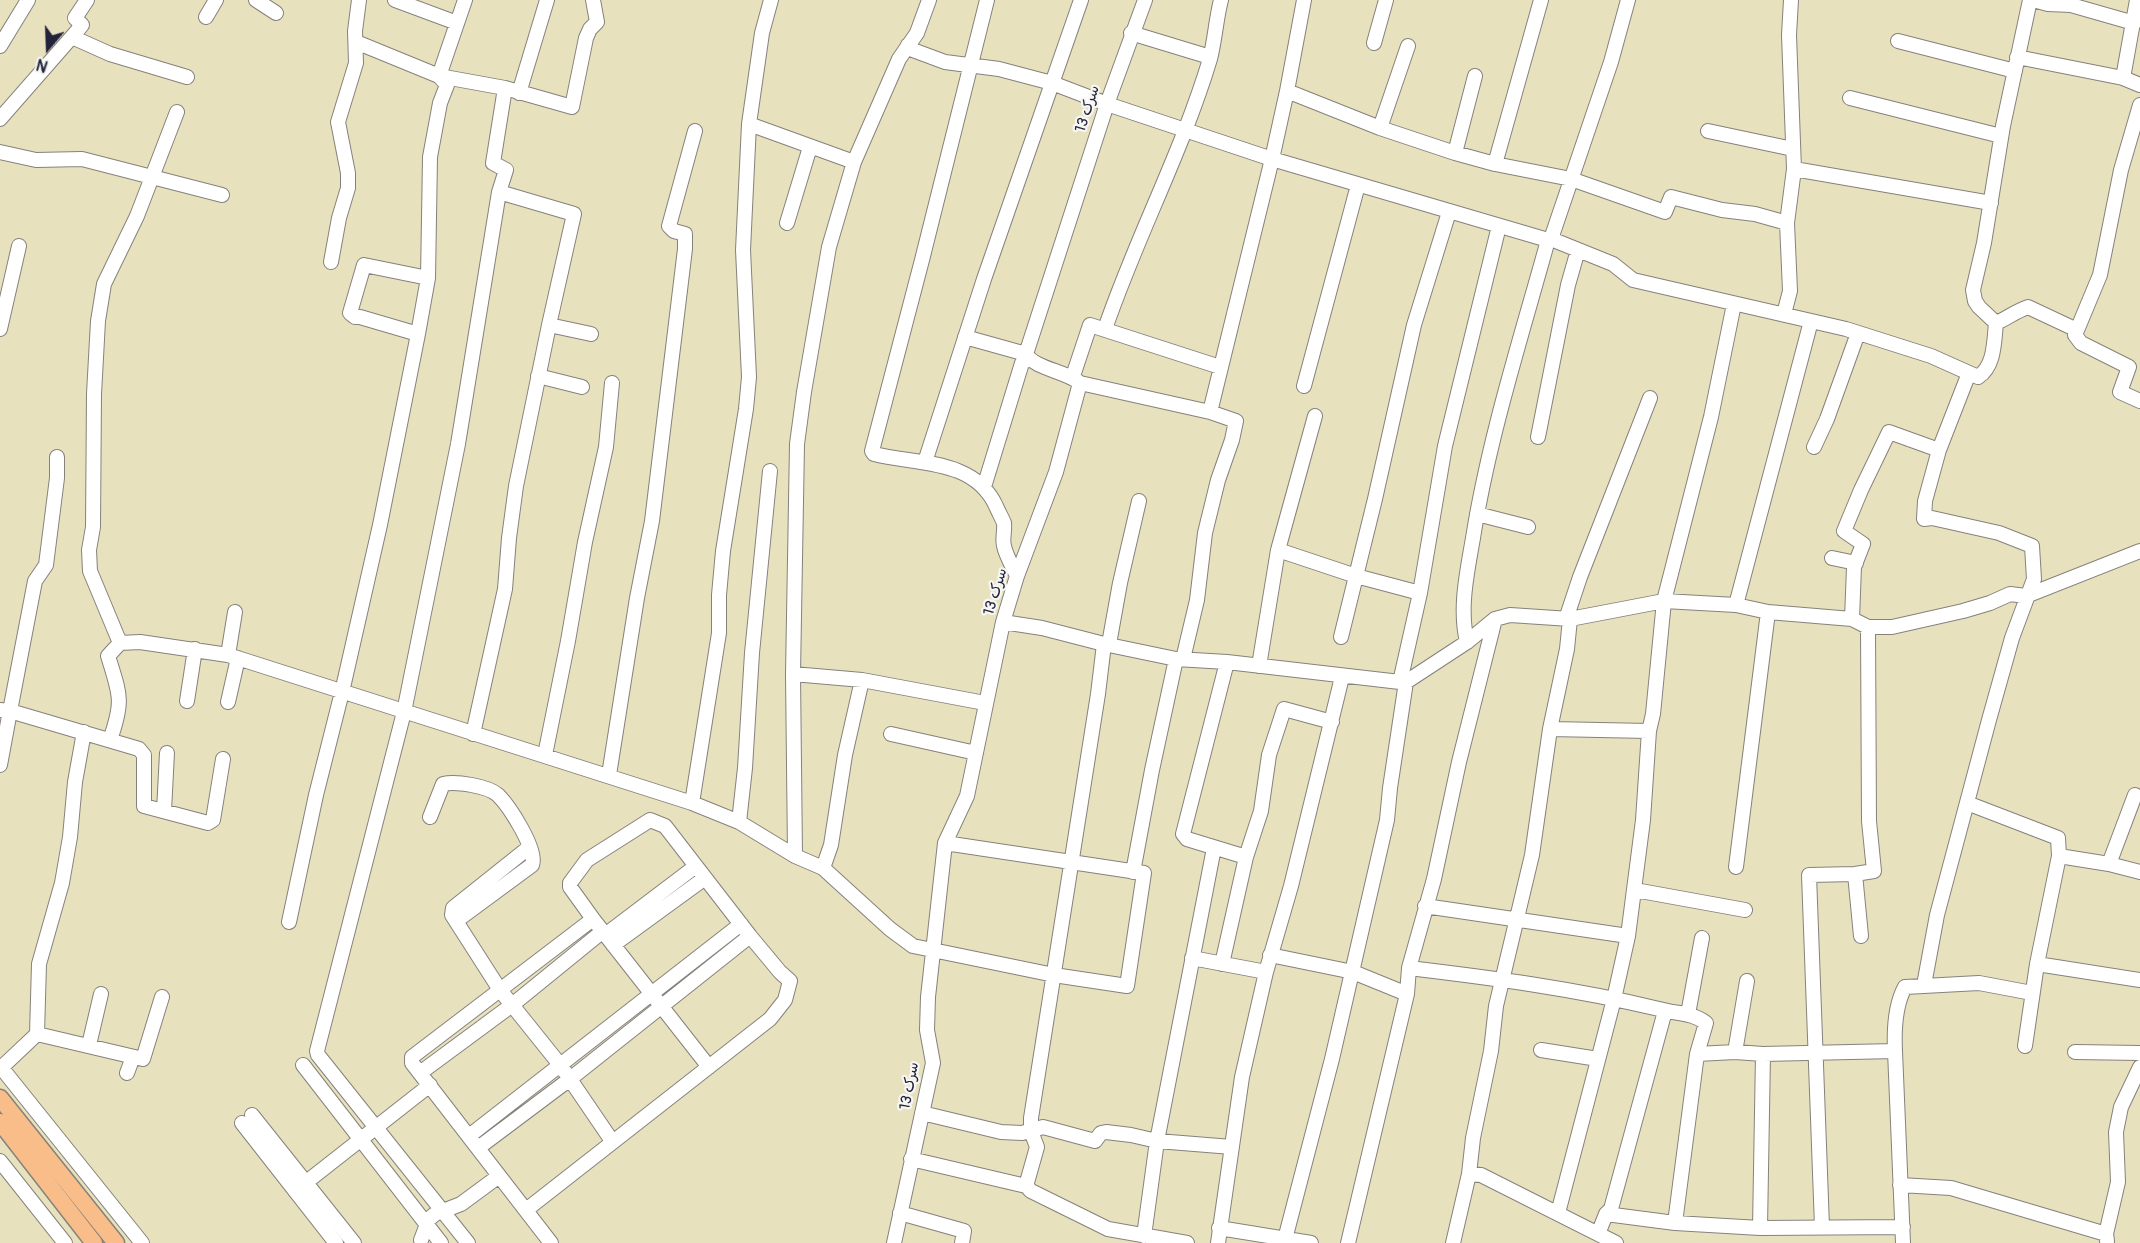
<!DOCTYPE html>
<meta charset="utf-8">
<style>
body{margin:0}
#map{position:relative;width:2140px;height:1243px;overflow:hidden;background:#e8e1be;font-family:Pangolin,sans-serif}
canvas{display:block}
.north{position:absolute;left:18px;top:18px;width:60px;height:60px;-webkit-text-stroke:4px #f6f6f2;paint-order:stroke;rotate:199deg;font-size:16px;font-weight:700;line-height:24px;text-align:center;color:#22223b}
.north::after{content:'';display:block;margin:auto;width:21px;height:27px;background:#22223b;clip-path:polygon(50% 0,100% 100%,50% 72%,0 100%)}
</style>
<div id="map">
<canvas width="2140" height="1243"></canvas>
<div class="north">N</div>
</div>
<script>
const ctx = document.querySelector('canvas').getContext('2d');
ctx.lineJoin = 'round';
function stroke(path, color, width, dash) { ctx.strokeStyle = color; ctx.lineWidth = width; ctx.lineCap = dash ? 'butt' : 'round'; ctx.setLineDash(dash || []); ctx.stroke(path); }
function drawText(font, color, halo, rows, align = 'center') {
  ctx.font = font + ' Pangolin,"Playpen Sans Arabic",sans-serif'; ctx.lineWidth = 4.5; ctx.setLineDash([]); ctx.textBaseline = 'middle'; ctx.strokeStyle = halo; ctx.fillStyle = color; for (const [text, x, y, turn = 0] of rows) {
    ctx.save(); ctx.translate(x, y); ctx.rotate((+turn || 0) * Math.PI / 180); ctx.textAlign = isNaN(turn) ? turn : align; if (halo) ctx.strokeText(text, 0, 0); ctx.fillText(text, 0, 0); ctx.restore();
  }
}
const minor = new Path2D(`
 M256,0L276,13
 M395,0L457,23
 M465,0L439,76L505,88
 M987,0L922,260L872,451L874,454C917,465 974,458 996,506C998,511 1002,518 1004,523C1005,531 1002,539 1004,546C1006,556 1013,567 1017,576
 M2033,0L2048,4L2071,5L2134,23
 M206,17L216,0
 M1131,33L1210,57
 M72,37L110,54L187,77
 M1898,41L2015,71
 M1374,43L1386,0
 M908,45L910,49L945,62L999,69L1052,83L1107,104L1272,159L1548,240L1551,239L1613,264L1633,280L1846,329L1931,356L1978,377C1995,366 1994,341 1996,323C2008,318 2014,312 2028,307L2077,330
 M0,46L28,0
 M2017,57L2123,78L2140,85
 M2123,78L2137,0
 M1287,91L1380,128L1455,153L1495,164L1571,179L1665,212L1671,197L1722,210L1755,214L1787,223
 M519,93L547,0
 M1850,98L2001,136
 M2140,105L2121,170L2100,275L2075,335L2081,343L2129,367L2120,392L2140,401
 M0,119L77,31L82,25L75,18L87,0
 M749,124L854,162
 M1380,128L1408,46
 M1708,131L1793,149
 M0,152L36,160L82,159L222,195
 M1455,153L1475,76
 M1495,164L1541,0
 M1794,169L1991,203
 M787,223L810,147
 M1551,239L1611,62L1628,0
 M331,262L339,218L348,188V173L338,122L356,63L355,31L359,0
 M1784,314L1790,291L1787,223L1794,169L1789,35L1791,0
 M1996,323L1979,307L1975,301L1973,290L1984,243L2003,126L2030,0
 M549,325L591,334
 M0,329L19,246
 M1105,329C1136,238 1182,152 1210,59C1215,40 1216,19 1221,0
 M418,334L360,317H355L350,313L364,265L428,278
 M965,337L1026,354
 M538,376L582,387
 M1073,376L1090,325L1220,367
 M1080,383L1210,412L1272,159L1287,91L1304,0
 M1304,386L1358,185
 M1538,437L1568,285L1578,250
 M1814,447L1827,419L1858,333
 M925,462L984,279L1081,0
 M984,487L1022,363L1029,359
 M1477,514L1528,527
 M1278,550L1356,576L1420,593
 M1832,558L1856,563
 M1736,605L1811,321
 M1852,619L1854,567L1863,544L1844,531L1861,490L1889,432L1939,450
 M1003,622L1042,628L1104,644L1176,659L1227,662L1400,682H1406L1467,642L1495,619L1510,615L1570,619L1664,601L1736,605L1768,612L1852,619L1868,627H1892L1963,611L1990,603L2010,594L2026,596L2140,551
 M1341,637L1375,499L1414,325L1449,212
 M1467,642C1459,608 1467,573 1473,538C1489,437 1521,338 1548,240
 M120,643L90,571L89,550L93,527L94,394L98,321L104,284L137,216L177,112
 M1109,644L1120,583L1139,501
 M228,655L235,612
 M1183,659L1197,600L1205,533L1218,480L1232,440L1236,421L1210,412
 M1227,662L1183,834L1187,839L1246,857
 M1259,666L1278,550L1315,416
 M793,674L862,680L985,703
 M1400,682L1420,593L1445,446L1499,226
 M187,701L195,649
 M228,702L238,658
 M0,710L10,711L35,581L46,565L57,478V457
 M1550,729L1649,731
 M473,734L505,589L509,538L516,486L549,325L574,214L499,192
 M891,734L976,753
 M110,740C124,700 120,695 108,656L120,643L140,642L228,655L692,803L739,822L795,856L823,868L890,929L913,946L1054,975L1127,986L1144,873L945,843
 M545,755L568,641L585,542L606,447L612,383
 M0,765L10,711L139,749L144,755V806L208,823L213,820L223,759
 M609,775L637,598L652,521L685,249V234L674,231L669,226L695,131
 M692,803L719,633V595L723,551L746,409L749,377L743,250L749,124L762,33L771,0
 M1967,803L2058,838L2059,856L2037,964L2025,1046
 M164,811L167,753
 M430,817L443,784C456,781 488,786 498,795C509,806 538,850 532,865L456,921
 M739,822L745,768L752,653L770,471
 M529,845L527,849L453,908L452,915L500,990L561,1066L612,1141
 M795,856L793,674L797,444L804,392L829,247L854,162L899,59L917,33L929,0
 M2059,856L2109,864L2140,872
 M2109,864L2135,795
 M1736,867L1768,612
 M823,868L831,845L845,755L862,680
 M1133,872L1152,770L1176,659
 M1855,874L1861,936
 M1635,890L1745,910
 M1425,906L1628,936
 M289,922L316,795L342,692L380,525L418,334L428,278L430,157L440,103L447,85L439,76L356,42
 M605,935L696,866
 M613,945L705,878
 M1270,955L1353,972L1407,994
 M1192,958L1266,972
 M1222,964L1246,857L1261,811L1269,755L1284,709L1332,722
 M2037,964L2140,980
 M1409,968C1493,978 1576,989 1659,1009C1675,1014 1692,1012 1706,1023L1697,1054L1675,1223
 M1924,985L1937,915L1989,720L2012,638L2034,579L2032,546L1999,533L1932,518L1924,519L1925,501L1939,450L1969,373
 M1688,1014L1702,938
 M37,1034L39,964L62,883L70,837L75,782L84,732
 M89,1045L101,994
 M1541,1050L1598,1059
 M1735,1052L1747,981
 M2075,1052L2140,1053
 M1697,1054L1735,1052L1763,1054L1895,1051
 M303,1065L441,1243
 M0,1066L142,1243
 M0,1069L37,1034L143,1059L162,997
 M127,1073L133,1057
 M420,1073L512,1005L603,931
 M922,1113L1001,1132L1022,1133L1043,1127L1095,1141L1101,1133L1106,1132L1131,1135L1157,1141L1232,1147
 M252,1115L354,1243
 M242,1123L336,1243
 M469,1136L741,924
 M478,1148L570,1079L750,936
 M911,1159L1026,1186L1031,1191L1108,1229L1187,1243
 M0,1161L65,1243
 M1469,1174L1481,1175L1616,1243
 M1900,1185L1951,1188L2106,1234
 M1026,1186L1037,1147L1031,1131V1118L1098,694L1104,644
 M295,1191L430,1085
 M526,1210L770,1019L785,1000L790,981L780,972L750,936L665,826L650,820L587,860L570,883V887L593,919L709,1067
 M900,1213L964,1231L962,1243
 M1558,1213L1614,999L1628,936L1643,820L1649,731L1653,714L1664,601L1711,417L1734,304
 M1606,1214L1611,1209L1665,1011
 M1822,1227L1809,875L1855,874L1874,871L1869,821L1868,627
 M1219,1228L1311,1243
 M1760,1228L1763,1054
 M1598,1234L1606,1214L1675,1223L1760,1228L1903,1227
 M1144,1236L1157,1141L1214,848
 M421,1240L429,1219L435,1214L461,1204L499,1176
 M2107,1241L2106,1234L2118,1182L2116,1132L2121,1107L2140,1067
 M468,1243L318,1055L317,1051L404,712L458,444L499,192L506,170L493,163L505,88L572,107L586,38L590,29L597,22L593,0
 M551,1243L412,1063V1057L593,919
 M894,1243L933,1063L927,1030L928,997L945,843L967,796L1003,622L1017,576L1056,472L1080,383C1066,371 1035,369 1026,354L1107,104L1145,0
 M1218,1243L1242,1077L1266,972L1291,886L1342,677
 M1284,1243L1332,1059L1387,820L1390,788L1406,682
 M1348,1243L1407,994L1409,968L1434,879L1459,762L1495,619
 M1453,1243L1469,1174L1473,1138L1491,1051L1496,1006L1532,855L1550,729L1567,649L1570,619L1568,613L1580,577L1650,398
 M1903,1243L1895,1051C1894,1030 1895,1005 1905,987L1979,983L2032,993`);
const major = new Path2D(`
 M0,1098L116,1243
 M0,1122L94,1243`);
const streetNames = [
 ["سرک 13",1088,109,-72],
 ["سرک 13",996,592,-73],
 ["سرک 13",910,1086,-79]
];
stroke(minor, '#85827c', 16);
stroke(major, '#85827c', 19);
stroke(minor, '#fff', 14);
stroke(major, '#f8bd89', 16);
drawText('15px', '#22223b', '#f6f6f2', streetNames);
</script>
